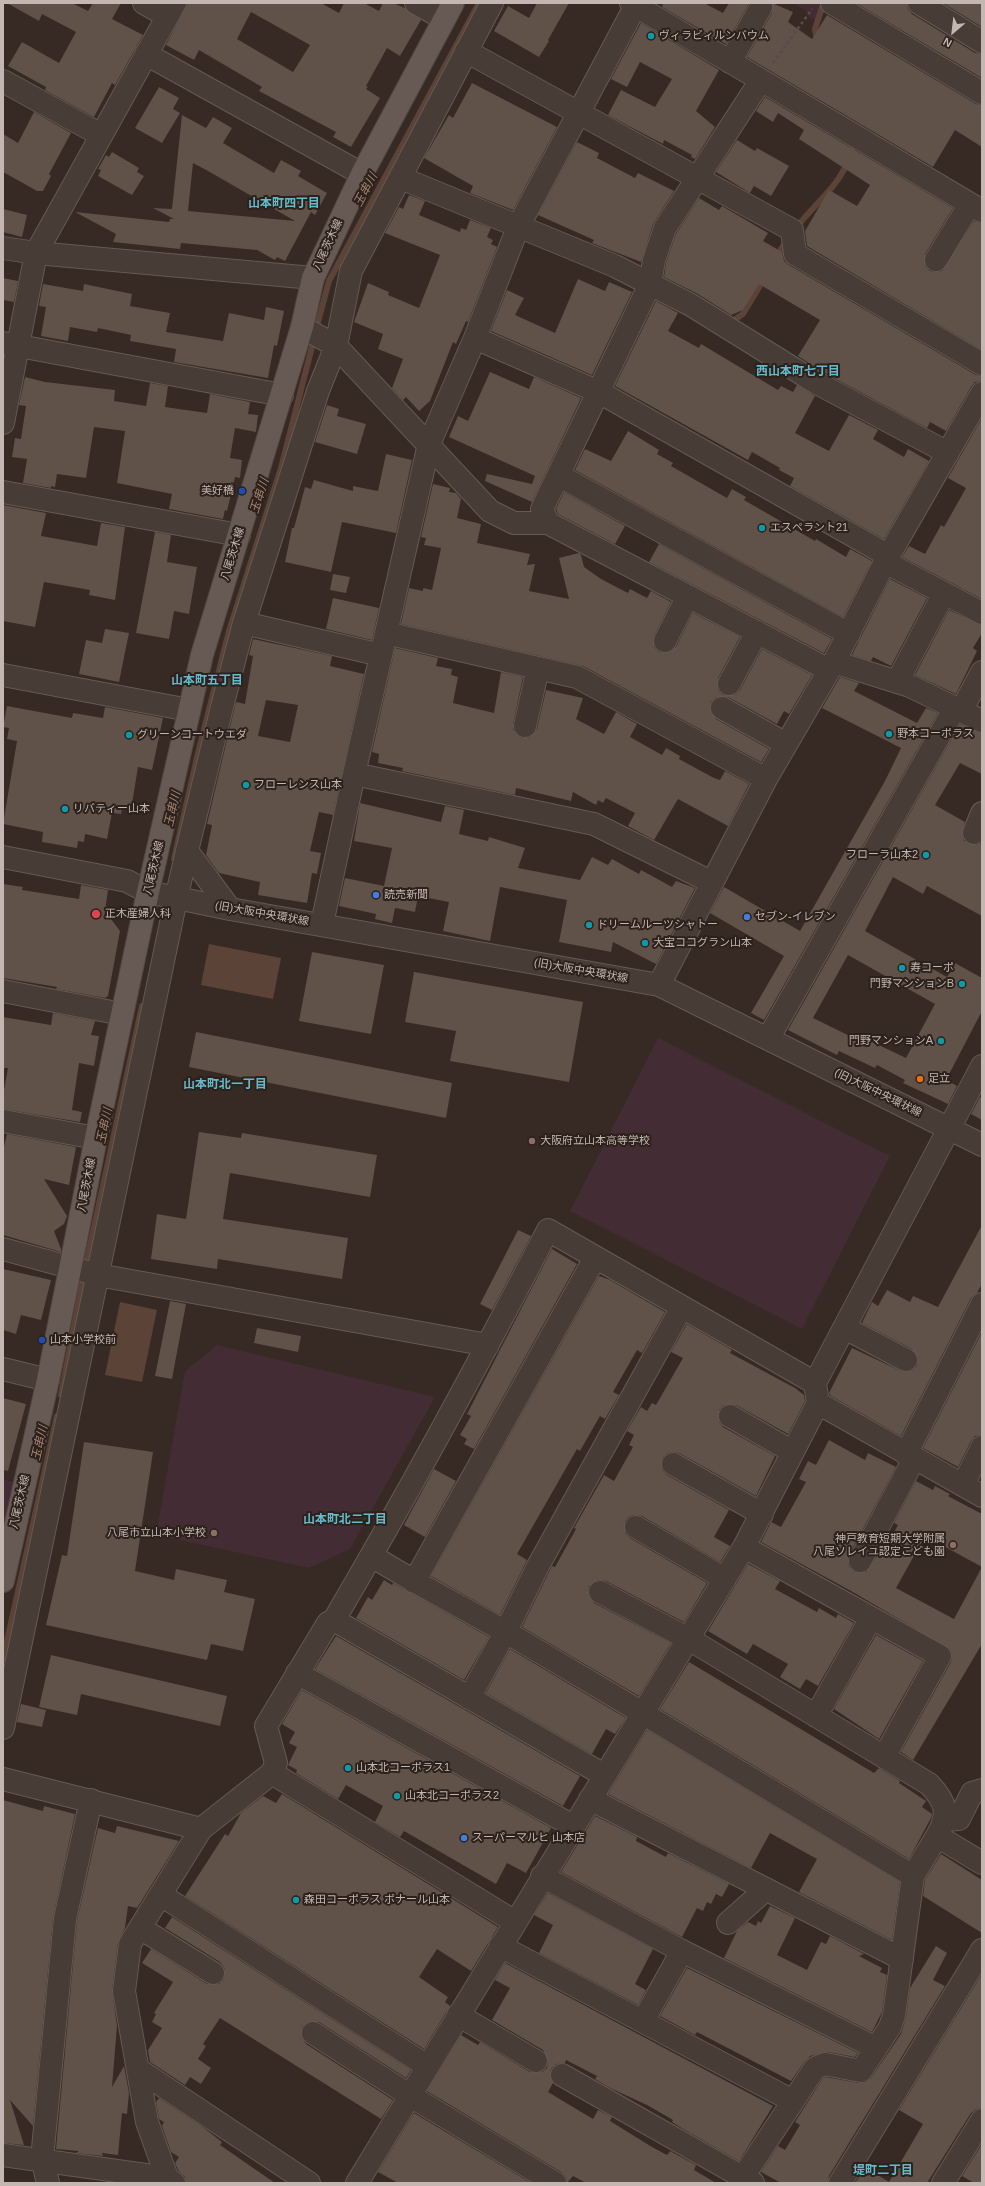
<!DOCTYPE html>
<meta charset="utf-8">
<style>
body{margin:0}
#map{position:relative;width:985px;height:2186px;overflow:hidden;background:#372923;font-family:Helvetica,sans-serif}
canvas{display:block}
.frame{position:absolute;inset:0;border:4px solid #c4b7b1;pointer-events:none}
.north{position:absolute;left:933px;top:12px;width:40px;height:40px;-webkit-text-stroke:3px #2c211b;paint-order:stroke;rotate:208deg;font-size:11px;font-weight:700;line-height:16px;text-align:center;color:#c4b7b1}
.north::after{content:'';display:block;margin:auto;width:14px;height:18px;background:#c4b7b1;clip-path:polygon(50% 0,100% 100%,50% 72%,0 100%)}
</style>
<div id="map">
<canvas width="985" height="2186"></canvas>
<div class="frame"></div>
<div class="north">N</div>
</div>
<script>
const ctx = document.querySelector('canvas').getContext('2d');
ctx.lineJoin = 'round';
function fillPath(path, color) { ctx.fillStyle = color; ctx.fill(path, 'evenodd'); }
function stroke(path, color, width, dash) { ctx.strokeStyle = color; ctx.lineWidth = width; ctx.lineCap = dash ? 'butt' : 'round'; ctx.setLineDash(dash || []); ctx.stroke(path); }
function drawText(font, color, halo, rows, align = 'center') {
  ctx.font = font + ' Helvetica,"Noto Sans JP",sans-serif'; ctx.lineWidth = 4; ctx.setLineDash([]); ctx.textBaseline = 'middle'; ctx.strokeStyle = halo; ctx.fillStyle = color; for (const [text, x, y, turn = 0] of rows) {
    ctx.save(); ctx.translate(x, y); ctx.rotate((+turn || 0) * Math.PI / 180); ctx.textAlign = isNaN(turn) ? turn : align; if (halo) ctx.strokeText(text, 0, 0); ctx.fillText(text, 0, 0); ctx.restore();
  }
}
const green = new Path2D(`
 M793,3H828L829,5L820,21L810,18L806,11Z
 M658,1038L890,1156L802,1329L570,1211Z
 M217,1345L435,1397L350,1549L309,1568L156,1535L185,1371Z
 M3,1479L13,1482L3,1532Z`);
const water = new Path2D(`
 M209,944L281,958L273,999L201,985Z
 M120,1302L157,1310L142,1382L105,1375Z`);
const stream = new Path2D(`
 M817,40L815,29L822,7
 M796,228C821,196 844,185 854,142
 M776,257L787,240
 M731,322L743,314L764,279
 M316,330L329,281L479,3
 M174,859L199,749L229,631L281,468L314,339
 M61,1395L83,1278L142,1006
 M3,1659L57,1416`);
const building = new Path2D(`
 M7,3H72L88,11L93,3H121L112,19L143,35L115,85L112,83L94,117L45,90L46,87L8,66L22,42L59,63L76,32L42,14L39,21Z
 M188,3H321L339,13L344,3H364L379,11L383,3H393L405,8L421,20L400,56L387,48L366,86L368,87L366,89L380,98L351,147L333,137L336,132L259,91L262,87L199,50L194,60L166,45ZM251,12L310,45L293,72L237,39Z
 M537,3H569L548,40L549,41L539,57L494,31L508,6L529,18Z
 M663,3H704L723,13L729,3H749L726,44L662,7Z
 M772,3L793,12L788,22L812,39L827,15L976,104L982,105V147L955,130L933,167L747,57L772,13Z
 M856,3H907L908,9L912,14L975,53L982,54V78Z
 M943,3H982V27Z
 M641,23L719,70L696,111L715,127L695,159L691,157L692,155L664,140L663,144L608,115L621,90L655,107L672,79L640,62L627,87L611,79Z
 M472,83L557,127L513,210L470,193L473,186L424,158L449,115L453,118Z
 M159,87L179,98L173,109L180,113L162,143L135,128Z
 M765,97L953,208L925,254V266L930,271L936,272L942,271L974,221L982,223V350L807,246L805,231L829,190L857,206L870,185L799,139L804,130L778,113L773,122L756,111Z
 M34,112L71,133L49,174L51,176L43,191H37L3,172V134L18,143Z
 M182,115L206,128L213,117L232,128L223,143L274,173L281,160L301,171L298,176L327,193L315,215L311,212L285,261L277,257L275,260L257,250L181,243L180,249L113,242L116,234L75,212L169,222L170,219H174L153,208L172,209ZM193,163L208,171L295,221L188,211Z
 M737,140L755,151L757,148L789,166L771,196L754,186L750,193L716,172Z
 M577,142L599,153L597,158L635,178L638,173L674,191L653,224L641,262L592,243L594,240L538,215Z
 M112,152L139,168L137,172L144,176L132,195L98,176L101,170L98,169L106,155L109,157Z
 M409,195L425,201L419,215L460,232L461,228L466,230L470,220L491,228L487,237L493,240L491,244L497,247L468,322L466,321L456,344L453,342L430,401L419,411L406,397L403,400L392,388L403,359L378,349L383,334L354,322L368,283L389,292L388,295L419,308L440,255L385,233L399,207L403,209Z
 M699,198L719,210L722,206L768,233L763,241L782,252L784,261L789,265L976,375L982,376V381L975,382L971,387L946,431L930,422L927,428L821,371L798,356L820,320L759,284L743,310L731,315L698,294L664,277L666,263L676,234Z
 M3,209L27,215L22,237L3,232Z
 M3,278L18,281L14,302L3,300Z
 M578,279L605,291L609,282L632,292L592,375L491,331L507,290L524,298L515,315L555,333Z
 M43,284L83,291L84,284L132,294L130,306L170,313L166,332L223,341L229,313L264,320L266,307L284,311L277,346L274,345L268,378L174,362L176,349L130,341L131,335L98,328L97,332L70,327L68,341L41,336L46,307L39,306Z
 M656,301L678,313L668,331L699,348L701,344L778,390L781,386L793,392L797,385L815,396L795,433L829,451L849,415L878,430L873,439L904,457L908,449L929,461L884,539L790,486L794,478L779,470L780,468L752,452L748,460L615,386Z
 M490,372L529,389L534,377L581,398L532,502L485,481L487,474L532,484L535,476L449,437L458,416L468,421Z
 M25,377L45,382L115,390L114,401L146,406L150,383L168,386L165,407L207,413L210,394L250,402L248,414L258,415L256,432L235,428L230,458L242,460L240,478L235,477L227,511L225,510L223,519L169,509L172,494L117,483L125,431L94,427L86,478L57,474L55,487L51,486V488L23,483L27,459L12,457L15,438L21,439L26,406L19,405Z
 M327,405L339,409L337,416L366,424L357,454L315,442Z
 M982,418V599L902,557L909,546L925,554L941,525L944,527L966,488L948,478Z
 M628,431L659,450L657,454L673,463L671,466L727,498L732,489L746,497L744,500L815,541L816,539L846,557L850,549L872,561L843,617L575,470L585,449L611,461Z
 M386,454L412,460L396,533L342,522L331,572L285,562L292,528H294L305,487L311,489L314,480L353,491V486L378,491Z
 M433,484L450,488L449,492L456,493L461,499L457,518L481,524L477,543L530,554L527,565L535,564L529,591L569,599L559,558L579,553L581,555L584,567L601,579L628,593L630,589L647,598L651,591L671,602L654,636V647L659,652L666,653L676,647L693,613L740,637L718,678V690L723,695H735L740,690L762,649L812,675L789,714L784,711L777,724L728,697H716L711,702L710,709L716,719L769,749L761,762L583,666L401,624L409,588L423,591V588L432,590L441,548L424,545L426,538L421,537Z
 M564,492L625,526L615,544L558,514L556,509Z
 M3,505L46,513L41,536L97,546L101,523L125,527L115,600L89,595L90,590L44,582L35,627L3,621Z
 M155,532L171,535L167,562L197,567L189,614L174,611L169,639L136,633Z
 M659,544L832,639L824,653L649,562Z
 M333,574L350,577L346,593L330,590Z
 M890,579L927,598L891,666L873,657L871,661L852,655Z
 M333,598L379,608L372,640L326,629Z
 M949,610L982,625V633L973,648L977,651L956,694L915,675Z
 M105,629L129,633L119,682L79,674L86,640L102,643Z
 M253,639L332,656L330,666L364,674L333,815L319,812L310,851L321,853L317,874L312,873L307,903L258,895L260,882L219,873L206,855L212,825L207,824L234,710L236,702L245,704L253,656L249,655ZM266,700L298,705L290,742L258,736Z
 M395,648L438,658L436,666L452,669L451,675L458,677L453,703L494,713L501,672L523,677L513,724V730L522,738H529L537,729L546,690L583,698L576,719L604,734L616,712L637,724L630,737L662,755L666,748L680,756L679,759L714,778L720,780L725,771L749,784L728,826L678,799L654,840L628,826L635,813L606,798L603,803L598,800L596,805L573,792L571,801L516,788L515,795L402,771L403,768L378,763L379,754L372,752Z
 M840,677L859,683L854,691L917,723L926,708L938,713L764,1020L751,1013L784,956L710,913L724,887L800,931L885,781L901,748L822,708Z
 M7,706L72,718L73,713L103,718L105,707L163,718L152,770L138,767L131,810L122,809L121,814L112,813L107,839L85,834L84,842L78,841L77,848L42,842L43,832L3,824L17,741L7,739L9,728L3,727Z
 M960,724L982,733V774L960,763L935,805L965,822L962,834L964,841L975,845L982,843V916L927,886L923,894L893,877L865,931L947,977L955,963L982,978V1011L946,1080L957,1086L948,1104L903,1083L905,1080L877,1065L875,1068L839,1051L837,1055L788,1030ZM848,955L935,1004L906,1058L860,1036L858,1040L813,1018Z
 M360,803L441,822L445,806L464,810L459,834L488,841L489,837L525,848L518,868L580,880L592,857L608,865L612,859L639,874L641,870L672,887L676,881L695,888L656,964L613,942L611,952L559,942L567,900L500,887L490,941L443,931L449,902L418,896L415,912L395,908L392,923L375,919L376,914L339,906L345,878L384,886L392,848L354,841Z
 M3,884L23,887L22,890L79,899L81,885L108,890L104,918L111,919L120,931L108,996L105,998L56,989L57,987L3,978Z
 M312,952L384,965L371,1034L299,1021Z
 M414,972L583,1002L569,1082L450,1061L456,1031L405,1022Z
 M53,1013L95,1021L91,1035L99,1036L94,1066L79,1063L72,1110L82,1112L80,1122L3,1109V1095L8,1068H3V1017L51,1025Z
 M196,1032L452,1083L446,1118L189,1067Z
 M980,1097L982,1098V1120L971,1114Z
 M199,1132L241,1138L242,1133L377,1155L370,1197L230,1173L223,1219L348,1238L342,1279L218,1259L217,1269L151,1259L157,1214L186,1219Z
 M7,1134L76,1147L69,1185L44,1179L67,1216L64,1224L54,1231L61,1249V1252L3,1235V1150Z
 M982,1225V1284L977,1293L971,1298L901,1436L831,1396L829,1393L852,1348L901,1371H912L917,1366L918,1359L912,1349L862,1323L872,1302L878,1306L887,1290L910,1302L913,1296L938,1307Z
 M518,1230L531,1236L492,1310L480,1304Z
 M552,1249L577,1264L474,1449L464,1444L467,1439L460,1435L471,1416L467,1414Z
 M3,1269L51,1280L41,1320L21,1315L16,1334L3,1330Z
 M599,1276L610,1280L665,1312L642,1353L637,1350L613,1392L619,1395L605,1419L600,1416L580,1451L577,1449L517,1554L527,1560L500,1615L431,1576Z
 M170,1301L186,1304L172,1379L155,1376Z
 M687,1324L732,1350L730,1353L795,1388L804,1395L805,1401L788,1434L736,1405H724L719,1410V1422L723,1427L775,1456L756,1496L679,1453L673,1452L667,1453L662,1458V1470L667,1475L729,1510L714,1537L730,1546L720,1562L642,1516L636,1515L630,1516L625,1521V1533L630,1538L707,1583L684,1622L606,1581L599,1580L589,1586L588,1593L594,1603L671,1643L639,1696L522,1627L549,1572L552,1566L555,1567L576,1529L574,1528L604,1475L614,1481L633,1447L629,1445L634,1435L627,1431L641,1407L647,1411L652,1403L656,1405L683,1358L671,1352Z
 M257,1328L301,1336L298,1352L254,1343Z
 M982,1332V1435L975,1436L971,1441L958,1467L923,1448Z
 M3,1398L26,1404L8,1471L3,1470Z
 M829,1440L865,1460L868,1453L896,1467L849,1555L848,1561L849,1567L855,1572H866L878,1554L881,1556L898,1525L894,1523L916,1481L933,1490L935,1486L950,1494L948,1496L982,1514V1567L927,1537L925,1539L924,1538L896,1588L954,1619L982,1567V1644L913,1760L901,1752L951,1662L952,1655L950,1649L851,1591L761,1542L771,1522L781,1527L806,1482L799,1479L808,1461L816,1465Z
 M84,1442L153,1452L135,1571L174,1580L176,1569L227,1580L224,1592L255,1599L243,1651L211,1644L207,1660L46,1625L62,1555L67,1556Z
 M434,1469L456,1481L425,1537L404,1525Z
 M748,1564L780,1581L775,1589L817,1612L819,1608L836,1618L838,1614L854,1623L818,1686L806,1679L800,1689L780,1677L788,1664L753,1644L747,1654L708,1631Z
 M384,1580L392,1585L393,1583L489,1637L464,1680L356,1618L368,1597L372,1600Z
 M876,1635L923,1661L879,1739L834,1709Z
 M336,1636L580,1776L563,1806L315,1669Z
 M510,1649L626,1718L615,1734L606,1729L592,1754L486,1693Z
 M51,1655L227,1696L220,1726L81,1694L77,1715L39,1707Z
 M689,1662L874,1773L879,1768L900,1781L899,1783L926,1801L922,1807L932,1814L931,1818L909,1859L660,1709Z
 M302,1690L551,1828L526,1873L507,1863L496,1884L404,1831L400,1837L375,1822L383,1806L346,1785L338,1799L296,1773L297,1770L288,1765L297,1747L289,1743L295,1732L282,1724Z
 M21,1704L46,1710L42,1727L17,1722Z
 M647,1730L900,1882L892,1940L799,1892L817,1859L770,1833L751,1868L608,1794Z
 M282,1794L498,1927L471,1971L437,1949L419,1977L448,1997L445,2002L450,2006L424,2049L185,1896L225,1834L228,1836L241,1813L263,1796L276,1803Z
 M3,1800L43,1811L44,1806L75,1814L53,1918L33,2126L10,2100L24,2145L3,2143Z
 M595,1816L637,1837L636,1841L666,1857L668,1853L729,1884L722,1897L716,1894L711,1904L707,1902L703,1911L697,1908L682,1937L561,1872Z
 M117,1826L179,1841L137,1908L128,1906L125,1928L118,1942L112,1990L117,2026L112,2087L124,2066L129,2093L127,2114L122,2113L118,2155L102,2153L103,2156L76,2153L79,2151L56,2149L77,1921L98,1828L115,1833Z
 M941,1854L982,1880V1933L923,1896L925,1880Z
 M548,1893L653,1949L635,1984L646,1990L638,2005L539,1953L553,1925L534,1915Z
 M770,1906L795,1918L777,1955L807,1970L821,1942L826,1944L830,1936L864,1954L859,1956L882,1968L880,1972L887,1975L882,2012L872,2032L724,1958L737,1931L748,1922L756,1926L758,1921L761,1923Z
 M172,1917L411,2070L406,2078L319,2022H308L302,2027V2038L306,2044L393,2100L381,2119L220,2018L203,2044L206,2046L198,2059L211,2068L201,2084L190,2077L185,2085L150,2062L148,2050L162,2028L152,2022L156,2014L154,2013L173,1982L142,1963L151,1949L207,1984H219L223,1980L225,1974L224,1967L220,1962L165,1928Z
 M936,1946L947,1953L933,1980L945,1986L852,2138L829,2176L828,2183H781L761,2172L778,2146L785,2150L800,2125L795,2122L823,2078L826,2077L859,2083L866,2082L871,2078L901,2034L906,2017L910,1988Z
 M505,1963L773,2106L739,2161L683,2129L672,2122L673,2120L647,2105L610,2088L595,2079L597,2076L566,2060L565,2063L556,2064L551,2069L550,2076L553,2083L548,2092L593,2119L598,2110L612,2117L610,2121L652,2147L667,2155L670,2151L696,2165L694,2170L716,2183H586L573,2176L567,2183L566,2177L561,2172L427,2091L461,2035L478,2045L480,2042L530,2072H542L547,2068L548,2061L543,2050L492,2020L510,1988L495,1980Z
 M687,1968L858,2053L855,2057L827,2052L810,2056L805,2061L791,2081L697,2032L695,2035L660,2016Z
 M982,1974V2108L976,2109L971,2113L927,2183H855L865,2167L889,2182L923,2124L899,2110Z
 M159,2098L200,2125L222,2142L220,2145L275,2183H186L185,2177L178,2170L175,2163L179,2157L171,2152L162,2126L164,2122L159,2119L156,2102Z
 M414,2113L531,2183H398L378,2172Z
 M982,2144V2183H974L962,2176Z`);
const path = new Path2D(`
 M773,63L812,9`);
const minor = new Path2D(`
 M144,3L167,16
 M416,3L444,19
 M631,3L982,211
 M832,3L982,93
 M919,3L982,42
 M466,51L792,230L795,254L982,364
 M146,54L362,174
 M730,62L761,7
 M3,81L101,135
 M401,178L615,266L691,305L815,382L948,453
 M3,248L36,253L313,278
 M936,260L970,204
 M302,327L336,346L490,511L514,523H548L829,670
 M475,338L599,392L889,556
 M3,343L282,395
 M3,423L36,253L175,3
 M558,475L849,634
 M3,492L239,535
 M548,523L542,509L650,284L654,260L665,228L761,80
 M885,562L982,613
 M244,623L381,655
 M386,633L577,677L766,779
 M665,641L688,596
 M834,662L910,686L982,721
 M3,675L189,710
 M897,682L944,593
 M729,684L757,632
 M722,708L786,744
 M961,711L982,672
 M525,726L538,668
 M354,774L594,824L711,882
 M974,833L982,813
 M3,857L127,881L148,892L230,909L659,985L982,1145
 M230,909L187,851L222,707L244,623L318,391L336,346L351,271L492,3
 M322,924L354,774L429,444L475,338L518,227L637,3
 M659,985L766,779L834,662L885,562L982,393
 M3,991L122,1014
 M768,1039L955,708
 M3,1121L96,1138
 M3,1249L98,1275L488,1345
 M845,1328L906,1360
 M3,1369L48,1380
 M818,1403L982,1496
 M730,1416L793,1452
 M906,1454L982,1304
 M673,1464L762,1514
 M963,1485L982,1447
 M636,1527L725,1579
 M744,1547L940,1656L884,1757
 M372,1556C423,1588 476,1614 528,1645C657,1721 785,1799 913,1876
 M860,1561L914,1459
 M414,1582L595,1258
 M600,1592L689,1639L929,1784C946,1802 950,1813 937,1836L982,1863
 M334,1620L604,1775
 M297,1673L573,1826
 M469,1698L506,1631L538,1566L682,1307
 M816,1716L871,1618
 M3,1728L176,899L187,851
 M272,1773L515,1922
 M3,1779L201,1829
 M590,1799L902,1959
 M944,1820L959,1819L972,1793L982,1790
 M542,1876L682,1951L876,2048
 M161,1895L427,2066
 M728,1923L766,1889
 M140,1928L213,1973
 M500,1946L793,2101
 M458,2015L536,2061
 M643,2021L682,1951
 M313,2033L409,2095L555,2183
 M139,2070L309,2183
 M562,2075L753,2183
 M3,2155L167,2178L174,2183
 M48,2183L42,2159L65,1919L91,1800
 M169,2183L147,2122L124,1991L130,1944L201,1829L272,1773L276,1763L266,1726L328,1623L334,1620C409,1492 480,1361 548,1230L815,1383
 M357,2183L744,1547L818,1403L815,1383L982,1066
 M739,2183L815,2068L825,2064L861,2071L890,2027L894,2015L913,1876L937,1836
 M840,2183L982,1950
 M943,2183L982,2120`);
const major = new Path2D(`
 M3,1581L48,1380L96,1138L148,892L202,655L302,327L313,278L362,174L453,3`);
const markers = [
 [651,36,4,"#0f9aa8"],
 [242,491,4,"#1a4fb4"],
 [762,528,4,"#0f9aa8"],
 [889,734,4,"#0f9aa8"],
 [129,735,4,"#0f9aa8"],
 [246,785,4,"#0f9aa8"],
 [65,809,4,"#0f9aa8"],
 [926,855,4,"#0f9aa8"],
 [376,895,4,"#3f7fe0"],
 [96,914,5,"#e0444e"],
 [747,917,4,"#3f7fe0"],
 [589,925,4,"#0f9aa8"],
 [645,943,4,"#0f9aa8"],
 [902,968,4,"#0f9aa8"],
 [962,984,4,"#0f9aa8"],
 [941,1041,4,"#0f9aa8"],
 [920,1079,4,"#e8710a"],
 [532,1141,4,"#8d6e63"],
 [42,1340,4,"#1a4fb4"],
 [214,1533,4,"#8d6e63"],
 [953,1545,4,"#8d6e63"],
 [348,1768,4,"#0f9aa8"],
 [397,1796,4,"#0f9aa8"],
 [464,1838,4,"#3f7fe0"],
 [296,1900,4,"#0f9aa8"]
];
const poiNames = [
 ["ヴィラビィルンバウム",659,36],
 ["美好橋",234,491,"right"],
 ["エスペラント21",770,528],
 ["野本コーポラス",897,734],
 ["グリーンコートウエダ",137,735],
 ["フローレンス山本",254,785],
 ["リバティー山本",73,809],
 ["フローラ山本2",918,855,"right"],
 ["読売新聞",384,895],
 ["正木産婦人科",105,914],
 ["セブン-イレブン",755,917],
 ["ドリームルーツシャトー",597,925],
 ["大宝ココグラン山本",653,943],
 ["寿コーポ",910,968],
 ["門野マンションB",954,984,"right"],
 ["門野マンションA",933,1041,"right"],
 ["足立",928,1079],
 ["大阪府立山本高等学校",540,1141],
 ["山本小学校前",50,1340],
 ["八尾市立山本小学校",206,1533,"right"],
 ["神戸教育短期大学附属",945,1539,"right"],
 ["八尾ソレイユ認定こども園",945,1552,"right"],
 ["山本北コーポラス1",356,1768],
 ["山本北コーポラス2",405,1796],
 ["スーパーマルヒ 山本店",472,1838],
 ["森田コーポラス ボナール山本",304,1900]
];
const streetNames = [
 ["八尾茨木線",328,245,-65],
 ["八尾茨木線",233,554,-73],
 ["八尾茨木線",154,868,-77],
 ["(旧)大阪中央環状線",262,914,10],
 ["(旧)大阪中央環状線",581,971,10],
 ["(旧)大阪中央環状線",878,1093,26],
 ["八尾茨木線",87,1185,-79],
 ["八尾茨木線",20,1502,-77]
];
const waterNames = [
 ["玉串川",366,190,-62],
 ["玉串川",260,496,-72],
 ["玉串川",173,809,-77],
 ["玉串川",105,1126,-78],
 ["玉串川",40,1443,-77]
];
const neighbourhoodNames = [
 ["山本町四丁目",284,204],
 ["西山本町七丁目",798,372],
 ["山本町五丁目",207,681],
 ["山本町北一丁目",225,1085],
 ["山本町北二丁目",345,1520],
 ["堤町二丁目",883,2171]
];
fillPath(green, '#432c34');
fillPath(water, '#5c4337');
stroke(stream, '#5c4337', 6);
fillPath(building, '#605149');
stroke(minor, '#655a54', 24);
stroke(major, '#51453f', 24);
stroke(path, '#5c494c', 2.5, [3, 3]);
stroke(minor, '#473c36', 22);
stroke(major, '#675a54', 22);
for (const [x, y, r, color] of markers) { const dot = new Path2D(); dot.arc(x, y, r, 0, 2 * Math.PI); ctx.fillStyle = color; ctx.fill(dot); stroke(dot, '#2c211b', 1.5); }
drawText('11px', '#c4b7b1', '#2c211b', poiNames, 'left');
drawText('11px', '#c4b7b1', '#2c211b', streetNames);
drawText('italic 12px', '#a58373', '#2c211b', waterNames);
drawText('bold 12px', '#65b9ca', '#2c211b', neighbourhoodNames);
</script>
